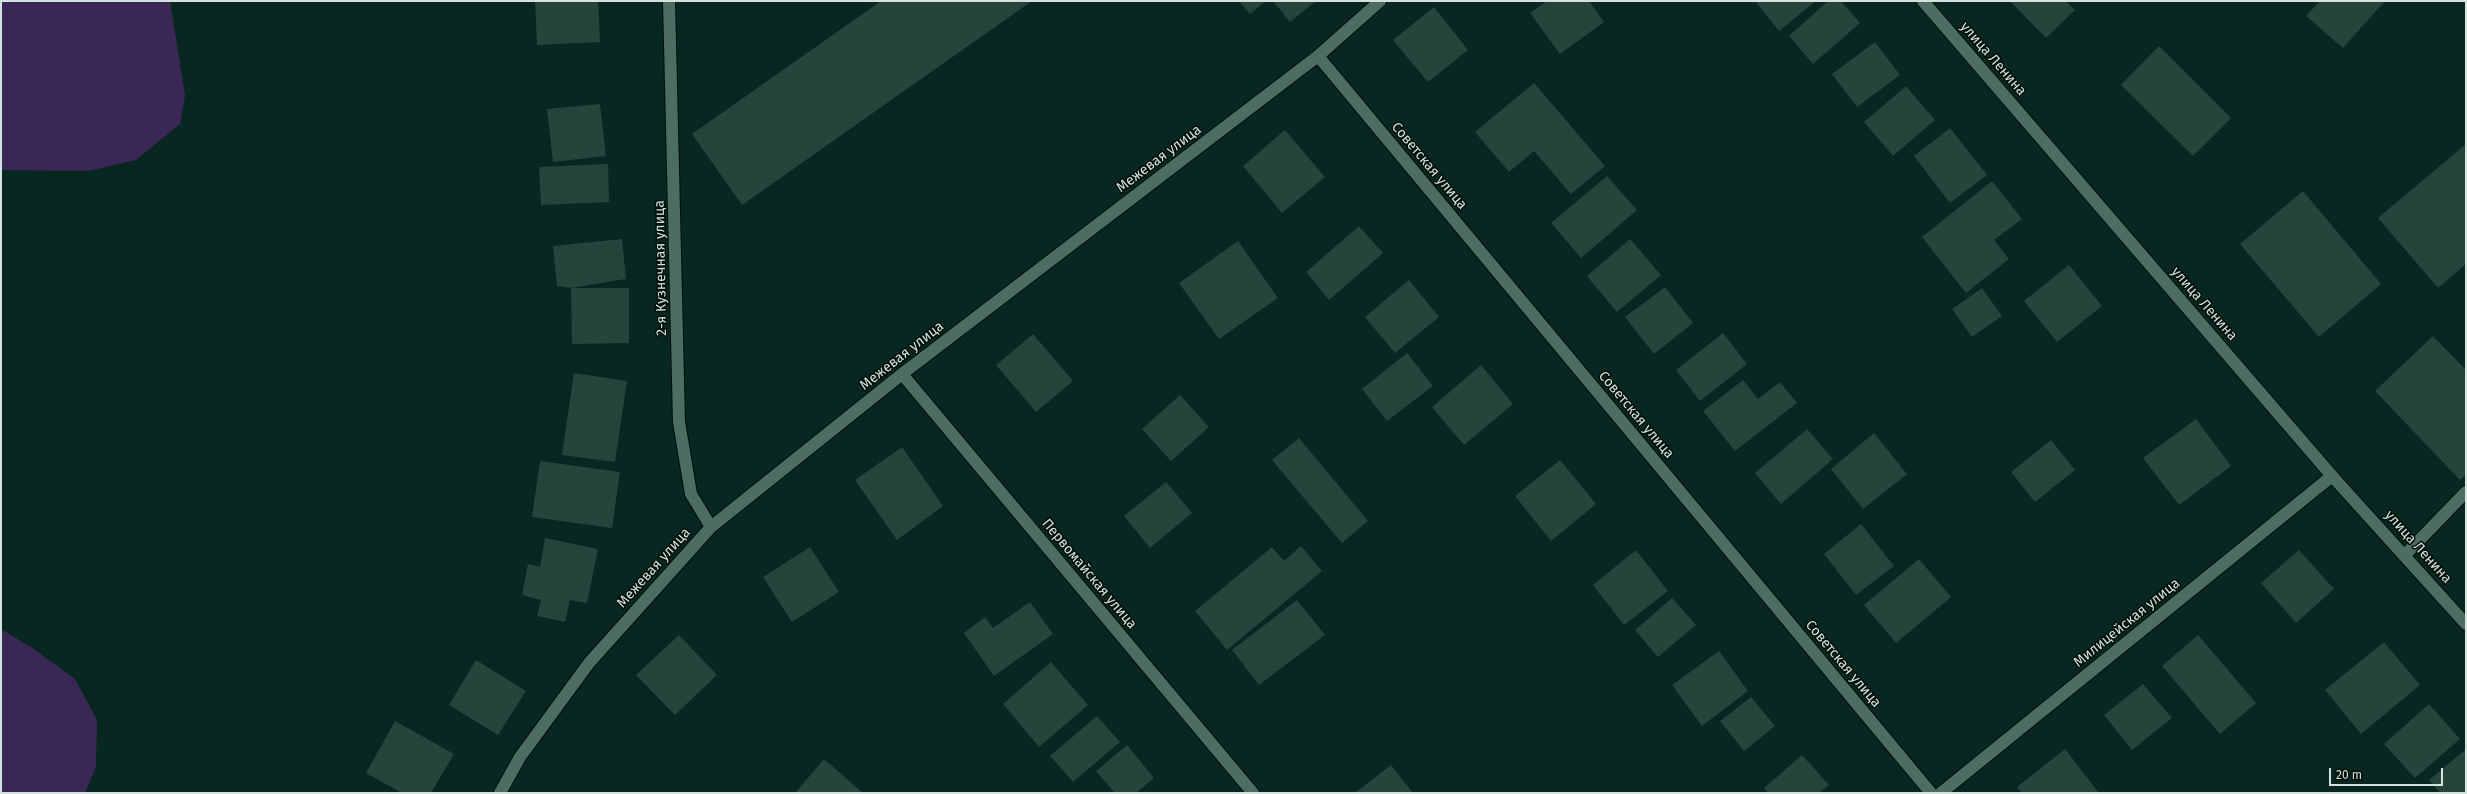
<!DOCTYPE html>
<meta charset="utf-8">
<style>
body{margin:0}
#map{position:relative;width:2467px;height:794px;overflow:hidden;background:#092721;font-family:"Fira Sans",sans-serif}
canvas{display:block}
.frame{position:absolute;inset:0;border:2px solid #d2e3dd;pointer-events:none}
.scale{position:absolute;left:2329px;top:768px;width:114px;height:18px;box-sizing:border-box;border:2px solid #d2e3dd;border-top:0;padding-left:5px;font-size:12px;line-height:14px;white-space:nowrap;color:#d2e3dd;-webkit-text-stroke:3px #030e0b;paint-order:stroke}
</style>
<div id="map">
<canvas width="2467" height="794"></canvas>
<div class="frame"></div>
<div class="scale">20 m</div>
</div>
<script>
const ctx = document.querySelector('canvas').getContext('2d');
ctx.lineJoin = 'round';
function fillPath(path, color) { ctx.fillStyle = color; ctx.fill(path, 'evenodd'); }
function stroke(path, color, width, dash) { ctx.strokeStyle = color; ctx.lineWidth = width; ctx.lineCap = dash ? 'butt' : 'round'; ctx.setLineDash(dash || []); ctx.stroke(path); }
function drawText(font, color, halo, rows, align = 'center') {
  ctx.font = font + ' "Fira Sans",sans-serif'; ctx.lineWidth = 3; ctx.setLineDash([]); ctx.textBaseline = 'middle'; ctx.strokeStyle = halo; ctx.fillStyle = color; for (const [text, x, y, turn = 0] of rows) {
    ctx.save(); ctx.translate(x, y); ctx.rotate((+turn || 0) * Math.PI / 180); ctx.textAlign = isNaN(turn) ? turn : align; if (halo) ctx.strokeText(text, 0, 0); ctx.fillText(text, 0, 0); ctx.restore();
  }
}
const green = new Path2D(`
 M1,1H170L185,95L180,124L136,160L88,171L1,170Z
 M1,629L34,649L75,679L97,720L96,767L85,793H1Z`);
const building = new Path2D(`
 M535,1H598L600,42L537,45Z
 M881,1H1032L742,205L692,134Z
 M1239,1H1266L1250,14Z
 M1273,1H1316L1290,22Z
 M1547,1H1589L1604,22L1560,54L1530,13Z
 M1755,1H1816L1779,31Z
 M1828,1H1841L1860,23L1813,64L1789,36Z
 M2010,1H2066L2075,10L2046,38Z
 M2320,1H2385L2343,48L2306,16Z
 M1434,7L1468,50L1428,82L1393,40Z
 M1875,42L1900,75L1857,107L1832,74Z
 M2159,46L2231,118L2193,156L2121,85Z
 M1534,83L1605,166L1571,194L1534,151L1509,172L1475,132Z
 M1906,86L1935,120L1893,156L1864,122Z
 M600,104L606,156L553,162L547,109Z
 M1950,128L1987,175L1950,203L1914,156Z
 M1285,130L1325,177L1282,213L1243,166Z
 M2466,144V264L2438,288L2378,218Z
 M608,164L609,202L541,205L539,167Z
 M1607,176L1637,210L1581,258L1551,223Z
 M1992,181L2022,219L1994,240L2009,259L1966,293L1922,237Z
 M2303,191L2381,284L2319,337L2240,244Z
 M1359,226L1383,253L1329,300L1306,272Z
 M622,239L626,279L571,288L557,286L553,246Z
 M1630,239L1661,275L1617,312L1587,276Z
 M1238,241L1278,298L1219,339L1179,283Z
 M2069,265L2102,306L2057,342L2024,301Z
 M1409,280L1439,317L1395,353L1365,317Z
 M1665,287L1693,323L1654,354L1625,317Z
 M571,288H629V343L572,344Z
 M1982,288L2002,316L1972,337L1952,309Z
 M1723,333L1747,364L1700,401L1676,370Z
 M1033,334L1073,381L1036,412L996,365Z
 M2433,336L2466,370V475L2460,480L2375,391Z
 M1407,353L1433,386L1387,421L1362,389Z
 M1481,365L1513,404L1464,445L1432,407Z
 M574,373L627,381L615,462L562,455Z
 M1743,380L1758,399L1780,382L1797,403L1735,451L1703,411Z
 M1180,395L1209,427L1171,461L1142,429Z
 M2196,419L2231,466L2179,505L2143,458Z
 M1807,429L1833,459L1781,504L1755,473Z
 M1874,433L1907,474L1863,509L1831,469Z
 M1299,438L1368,521L1342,543L1272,460Z
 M2051,440L2075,470L2035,502L2011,472Z
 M902,447L943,506L897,540L855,480Z
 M1560,460L1596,504L1551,541L1515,496Z
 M540,461L620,472L612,528L532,517Z
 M1166,482L1192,513L1150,548L1124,516Z
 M1861,524L1894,566L1856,595L1824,554Z
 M545,538L598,549L587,603L570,600L565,622L537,616L541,600L522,595L528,564L540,567Z
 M1301,546L1322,571L1227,650L1195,611L1272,547L1284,561Z
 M810,547L839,592L792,622L763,577Z
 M1636,550L1668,591L1624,625L1593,585Z
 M2299,550L2334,589L2296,623L2261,583Z
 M1919,559L1951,597L1896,643L1864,605Z
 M1672,598L1696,625L1658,657L1635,630Z
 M1297,600L1325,635L1259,685L1232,650Z
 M1030,602L1053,634L994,676L964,633L985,617L993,628Z
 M679,635L717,675L675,715L636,675Z
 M2198,635L2256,703L2220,734L2162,666Z
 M2384,642L2420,685L2361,734L2325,690Z
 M1719,651L1748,691L1702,726L1672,685Z
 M476,660L526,691L498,735L449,705Z
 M1051,662L1088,705L1039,747L1003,704Z
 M2143,684L2172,718L2132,750L2104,715Z
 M1751,697L1775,726L1744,751L1720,721Z
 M2429,704L2460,739L2415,778L2384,744Z
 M1097,716L1120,742L1073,782L1050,756Z
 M395,721L454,754L431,793H402L366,773Z
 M1127,745L1154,778L1136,793H1115L1096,771Z
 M2065,749L2099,793H2022L2017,787Z
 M2466,749V793H2440L2429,780Z
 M1802,755L1829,785L1819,793H1768L1764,788Z
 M824,759L863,793H795Z
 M1391,765L1413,793H1355Z`);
const minor = new Path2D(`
 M669,1L679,422L691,494L711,527
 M1923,1L2332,476L2466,624
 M1318,56L1931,793
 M902,374L1253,793
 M2405,555L2466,492
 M500,793L520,757L589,663L711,527L902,374L1318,56L1380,1
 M1941,793L2332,476`);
const streetNames = [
 ["улица Ленина",1993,59,49],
 ["Межевая улица",1159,159,-37],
 ["Советская улица",1429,166,50],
 ["2-я Кузнечная улица",661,268,-91],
 ["улица Ленина",2204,304,49],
 ["Межевая улица",902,356,-38],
 ["Советская улица",1636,415,50],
 ["улица Ленина",2418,547,48],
 ["Межевая улица",654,568,-48],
 ["Первомайская улица",1089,574,50],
 ["Милицейская улица",2127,623,-39],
 ["Советская улица",1843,664,50]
];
fillPath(green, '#3a2756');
fillPath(building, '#26433c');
stroke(minor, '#000f0a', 14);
stroke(minor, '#4d6c63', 12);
drawText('14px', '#d2e3dd', '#030e0b', streetNames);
</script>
